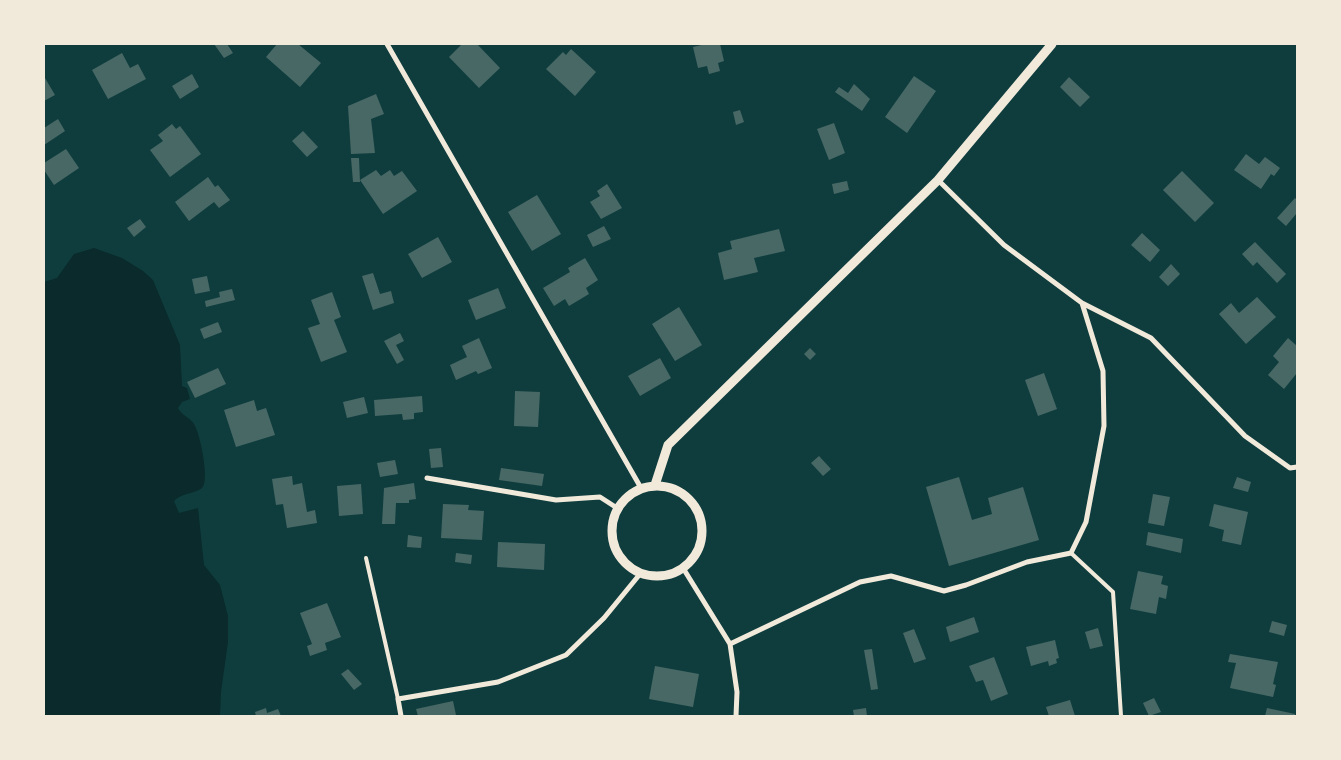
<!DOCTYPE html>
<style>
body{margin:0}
#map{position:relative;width:1341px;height:760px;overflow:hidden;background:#0f3d3e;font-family:Georgia,serif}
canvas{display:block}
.frame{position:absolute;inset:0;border:45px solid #f1e9da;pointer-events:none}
</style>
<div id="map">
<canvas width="1341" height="760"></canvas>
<div class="frame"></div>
</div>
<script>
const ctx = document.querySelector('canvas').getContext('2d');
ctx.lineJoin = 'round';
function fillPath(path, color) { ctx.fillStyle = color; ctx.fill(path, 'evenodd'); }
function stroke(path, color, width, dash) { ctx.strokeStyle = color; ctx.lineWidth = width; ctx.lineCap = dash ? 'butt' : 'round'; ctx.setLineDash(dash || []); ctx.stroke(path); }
const water = new Path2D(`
 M94,248L122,258L143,271L153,280L180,345L182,386L187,388L190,399L182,402L178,408C182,416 190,417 194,424C200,433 210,481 202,488C194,494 181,493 174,501L179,513L198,508L204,565L220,585L228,616V642L221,692L220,716H44V282L57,278L74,254Z`);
const building = new Path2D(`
 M214,44H227L233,53L224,58Z
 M277,44H298L321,63L300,87L266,57Z
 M462,44H477L500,68L479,88L449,57Z
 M706,44H720L724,61L718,63L720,71L709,74L707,66L698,68L693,47Z
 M571,49L596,72L575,96L546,69L563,52L566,55Z
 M122,53L130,68L138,64L146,79L108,99L92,70Z
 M192,74L199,87L180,99L172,86Z
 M914,76L936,91L907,133L885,117Z
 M1069,77L1090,97L1080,107L1060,87Z
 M45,78L55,95L44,101V79Z
 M854,84L870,99L862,111L835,92L839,87L848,93Z
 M376,94L384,114L371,119L375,153L351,154L348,106Z
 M740,110L744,122L736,125L733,112Z
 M58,119L65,131L44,145V128Z
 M834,123L845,153L829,160L817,129Z
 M172,124L176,129L180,126L201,154L170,177L150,150L163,141L158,135Z
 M303,131L318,147L307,157L292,141Z
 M66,149L79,168L54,185L44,170V163Z
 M1246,154L1259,164L1265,157L1280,168L1274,176L1271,174L1261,189L1234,170Z
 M351,158H359L360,182H353Z
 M376,170L381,176L390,170L394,176L402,171L417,191L383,214L360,180Z
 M1182,171L1214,203L1195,222L1163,190Z
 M208,177L215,187L218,185L230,200L219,208L214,202L189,221L175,202Z
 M847,181L849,190L834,194L832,184Z
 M607,184L622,208L601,219L590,202L600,196L597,191Z
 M537,195L561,234L532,251L508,212Z
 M1295,198L1297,200V213L1286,226L1277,218Z
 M140,219L146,227L134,237L127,228Z
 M604,226L611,239L593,247L587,235Z
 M779,229L785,251L754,258L758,272L724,280L718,253L732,249L730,241Z
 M1142,233L1160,250L1150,262L1131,245Z
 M438,237L452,262L422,278L408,254Z
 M1255,242L1286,274L1277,283L1257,262L1253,266L1242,254Z
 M585,258L598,280L586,288L589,294L569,306L565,299L554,306L543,288L570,272L568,268Z
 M1171,264L1180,274L1168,286L1159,277Z
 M373,273L380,294L391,291L394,303L373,310L362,276Z
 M207,276L210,291L195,294L192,279Z
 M498,288L506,308L476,320L468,300Z
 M232,289L235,300L206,307L205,301L220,297L219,292Z
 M332,292L341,317L334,320L347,352L321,362L308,328L320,324L311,300Z
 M1257,297L1276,317L1246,344L1219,314L1231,303L1239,313Z
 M679,307L702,345L675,361L652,324Z
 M218,322L222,332L204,339L200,329Z
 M400,333L404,341L396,345L404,360L397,364L384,341Z
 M479,338L492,368L478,374L476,371L456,380L450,365L467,357L462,346Z
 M1288,338L1297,346V373L1284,389L1268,375L1279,362L1273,356Z
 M810,348L816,354L810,360L804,354Z
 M660,358L671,378L640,396L628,376Z
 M218,368L226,384L195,398L187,382Z
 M1044,373L1057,409L1038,416L1025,380Z
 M515,391L540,392L538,427L514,426Z
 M422,396L423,412L414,413V419L403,420L402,414L375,416L374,400Z
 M364,397L368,413L347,418L343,402Z
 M254,400L257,411L266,408L275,435L236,447L224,410Z
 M441,448L443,467L431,468L429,449Z
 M819,456L831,469L823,476L811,463Z
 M395,460L398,474L380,477L377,463Z
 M501,468L544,474L542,486L499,480Z
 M292,476L293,485L302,483L307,512L315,510L317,523L287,528L283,504L276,505L272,479Z
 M959,477L972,520L992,514L988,498L1023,487L1039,540L949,566L926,487Z
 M1237,477L1251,482L1248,492L1233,488Z
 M414,483L416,499L409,500V503H396L395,524H382L384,488Z
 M361,484L363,514L339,516L337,486Z
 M1153,494L1170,497L1164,526L1148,523Z
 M443,504L469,505L468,510L484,511L482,540L441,538Z
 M1214,504L1248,512L1241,545L1222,541L1224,530L1209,526Z
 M1148,532L1183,539L1181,553L1146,545Z
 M408,535L422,537L421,548L407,547Z
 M498,542L545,544L544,570L497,567Z
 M456,553L472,555L471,564L455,562Z
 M1138,571L1163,576L1161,584L1168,586L1166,599L1159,597L1156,614L1130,609Z
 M327,603L341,637L325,643L327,650L310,656L307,646L312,644L300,613Z
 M974,617L979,632L950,642L946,627Z
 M1272,621L1287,625L1284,636L1269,632Z
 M1098,628L1103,646L1090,649L1085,632Z
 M914,629L926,659L914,663L903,633Z
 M1055,640L1059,658L1056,659L1057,663L1049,666L1048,661L1031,666L1026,647Z
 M872,649L878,689L871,690L864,650Z
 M1230,654L1278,662L1273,684L1276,685L1273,697L1230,688L1236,663L1228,662Z
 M994,657L1008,694L991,701L983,680L976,682L969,666Z
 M655,666L699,674L693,707L649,699Z
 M348,669L362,684L354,690L341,674Z
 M1154,698L1161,712L1149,716L1143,703Z
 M1070,700L1075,716H1049L1046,707Z
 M453,701L456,715L418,716L416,709Z
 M266,708L267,713L278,709L281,716H256L255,712Z
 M866,708L867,716H854L853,710Z
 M1267,708L1295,714V716H1265Z`);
const service = new Path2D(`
 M1071,553L1113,592L1121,716
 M366,558L398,699`);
const minor = new Path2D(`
 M387,44L641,488
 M1082,303L1151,338L1245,436L1290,468L1297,467
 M427,478L556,500L600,497L617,508
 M683,568L730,644L737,692L736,716
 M730,644L860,582L891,576L944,591L966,585L1027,562L1071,553L1086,522L1104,426L1103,371L1082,303L1004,245L938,180
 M401,716L398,699L498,682L566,655L604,618L640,574`);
const tertiary = new Path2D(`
 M655,485L668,445L938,180L1052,44
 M612 531a45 45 0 1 1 90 0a45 45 0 1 1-90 0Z`);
fillPath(water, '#0a2a2b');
fillPath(building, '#486865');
stroke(service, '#f1e9da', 4);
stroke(minor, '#f1e9da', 5);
stroke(tertiary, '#f1e9da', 9);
</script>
